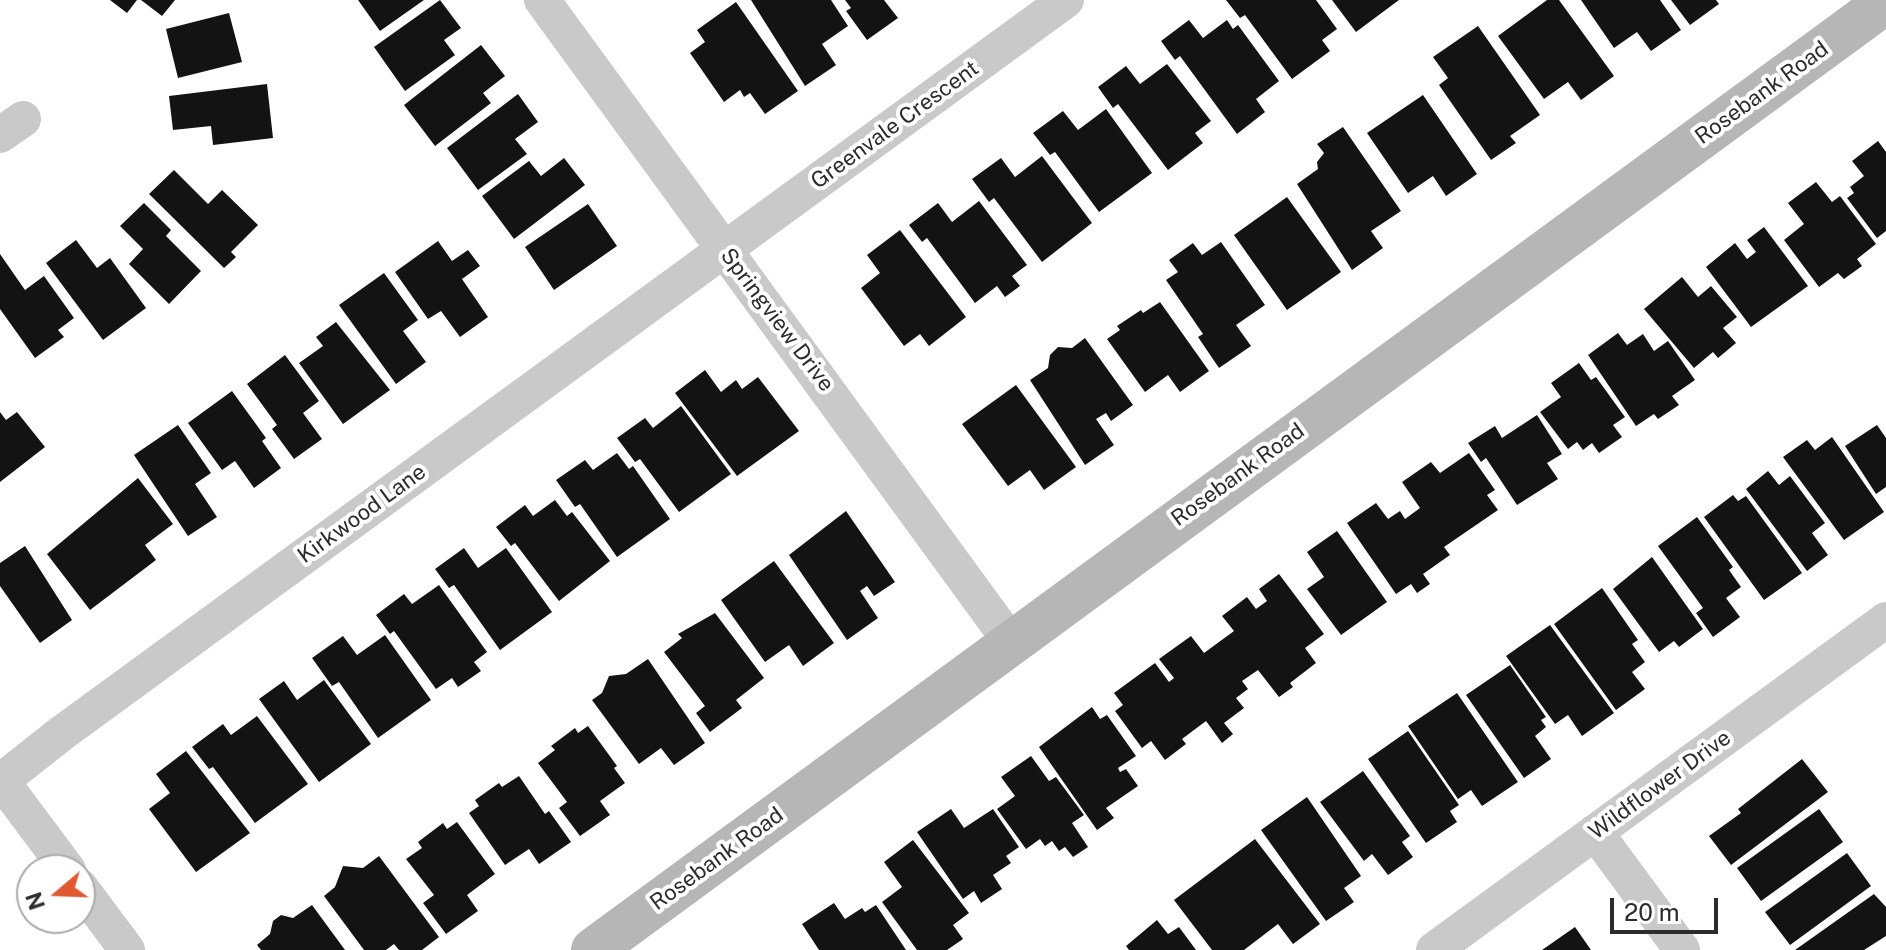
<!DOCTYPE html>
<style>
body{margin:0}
#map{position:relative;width:1886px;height:950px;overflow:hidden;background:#fff;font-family:"Public Sans",sans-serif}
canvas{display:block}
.north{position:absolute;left:16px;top:854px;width:80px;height:80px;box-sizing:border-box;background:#fff;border:2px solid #ababab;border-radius:50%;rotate:251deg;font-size:22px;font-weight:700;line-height:32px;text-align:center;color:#2c2c2c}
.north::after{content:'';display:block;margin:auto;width:28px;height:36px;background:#e05932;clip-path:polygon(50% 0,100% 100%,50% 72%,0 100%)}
.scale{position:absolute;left:1610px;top:898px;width:108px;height:36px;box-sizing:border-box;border:4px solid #2c2c2c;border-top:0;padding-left:10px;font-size:24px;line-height:28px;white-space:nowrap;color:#2c2c2c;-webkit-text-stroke:6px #fff;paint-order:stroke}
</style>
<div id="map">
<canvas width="1886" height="950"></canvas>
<div class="north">N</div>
<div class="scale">20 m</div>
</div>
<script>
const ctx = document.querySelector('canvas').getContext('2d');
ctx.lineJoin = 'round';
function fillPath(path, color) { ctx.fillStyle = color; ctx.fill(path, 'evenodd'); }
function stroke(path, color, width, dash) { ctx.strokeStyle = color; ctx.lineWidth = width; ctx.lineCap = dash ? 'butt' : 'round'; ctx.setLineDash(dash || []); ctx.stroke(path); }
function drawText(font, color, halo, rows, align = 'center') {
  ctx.font = font + ' "Public Sans",sans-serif'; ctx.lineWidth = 8; ctx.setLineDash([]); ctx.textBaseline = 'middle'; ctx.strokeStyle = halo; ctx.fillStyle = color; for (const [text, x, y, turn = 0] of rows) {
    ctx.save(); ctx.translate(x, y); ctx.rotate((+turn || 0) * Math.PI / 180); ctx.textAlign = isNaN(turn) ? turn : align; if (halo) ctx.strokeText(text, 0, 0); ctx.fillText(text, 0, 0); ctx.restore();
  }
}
const building = new Path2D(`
 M110,0H137L127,13Z
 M141,0H175L162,16Z
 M358,0H424L380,31Z
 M440,0L461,28L444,40L455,55L405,91L374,47Z
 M751,0H831L848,26L822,44L836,65L805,86Z
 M845,0H884L898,18L867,40L846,11L851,8Z
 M1226,0H1316L1337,29L1322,40L1330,51L1292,79L1245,15L1240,18Z
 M1332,0H1399L1356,32Z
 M1547,0H1559L1614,76L1581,100L1568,82L1544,99L1498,36Z
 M1581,0H1660L1681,30L1651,51L1637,32L1614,48Z
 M1671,0H1716L1719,4L1690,25Z
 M736,2L798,91L765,114L750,93L744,97L740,90L724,102L690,53L705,42L697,30Z
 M229,13L242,62L178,78L166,29Z
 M1189,20L1203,38L1227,20L1233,29L1238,25L1279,81L1256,99L1265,112L1237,134L1180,56L1175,60L1161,41Z
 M1478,26L1540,115L1510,136L1516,143L1491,160L1439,85L1448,78L1433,57Z
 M481,45L505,76L483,93L491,103L435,146L404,105Z
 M1167,64L1211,121L1195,133L1203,143L1168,170L1118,104L1113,108L1098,87L1126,66L1140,84Z
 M267,84L273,138L213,145L211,126L173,130L169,96Z
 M518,94L538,122L515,139L527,154L478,190L447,148Z
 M1423,95L1477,174L1446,196L1433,176L1408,193L1367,133Z
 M1106,109L1152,173L1099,212L1055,152L1050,155L1033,133L1063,111L1078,130Z
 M1343,127L1401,211L1371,231L1383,248L1352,270L1297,184L1318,169L1317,162L1324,153L1317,144Z
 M1878,141L1886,152V231L1877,238L1847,198L1854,193L1850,187L1864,176L1852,161Z
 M1042,156L1092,223L1042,262L994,198L989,202L972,179L1001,158L1015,177Z
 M564,158L585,185L514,239L482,196L529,161L541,176Z
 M174,170L208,204L222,190L258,225L231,252L236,257L224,268L149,194Z
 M1816,182L1832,202L1840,196L1876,244L1857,259L1862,266L1844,279L1838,273L1819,287L1784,240L1804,224L1788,203Z
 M1287,197L1341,272L1287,310L1234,235Z
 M979,201L1027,265L1012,276L1020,286L1005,297L997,286L975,303L927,238L922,242L909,225L938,203L952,222Z
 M144,203L171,230L166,236L201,271L169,304L129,264L143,249L120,226Z
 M588,204L617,246L554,290L525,247Z
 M1764,227L1808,286L1751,327L1706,267L1735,243L1747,259L1756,252L1747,240Z
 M900,230L966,317L929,346L920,334L904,346L861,288L880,273L867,255Z
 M76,240L97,268L110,258L146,308L103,340L46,263Z
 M438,241L452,261L468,250L480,266L462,279L488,317L460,337L441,311L428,319L395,272Z
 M1221,242L1265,305L1236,325L1251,346L1219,368L1198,337L1203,334L1166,280L1178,272L1169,260L1193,243L1202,255Z
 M0,254L25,290L44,276L74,318L58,330L64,337L35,358L0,309Z
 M384,273L418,320L403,331L426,362L396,384L339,305Z
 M1682,277L1698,297L1711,286L1737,317L1723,328L1736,343L1718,358L1713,352L1694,368L1644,309Z
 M1160,302L1209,371L1180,392L1168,375L1145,392L1107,339L1120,330L1117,326L1141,310L1143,313Z
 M336,322L390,390L343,424L299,363L323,346L316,337Z
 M1618,333L1627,345L1643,334L1654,351L1668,341L1695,380L1672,396L1679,405L1658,419L1654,414L1636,426L1588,355Z
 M1085,338L1133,405L1111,421L1106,413L1096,419L1114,445L1085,465L1030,380L1048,368L1050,355L1058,347L1072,348Z
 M285,355L319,401L303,413L322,439L294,459L272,429L277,425L247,384Z
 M1579,363L1591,380L1596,377L1625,417L1613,425L1622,437L1599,453L1592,443L1583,450L1577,442L1568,449L1540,412L1561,397L1551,383Z
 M705,370L721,392L736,380L742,389L758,377L799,431L737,476L675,393Z
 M1016,385L1076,467L1044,490L1030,470L1008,486L962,424Z
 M232,391L266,438L262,441L281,468L254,488L235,461L222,470L188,423Z
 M681,406L731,474L679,512L640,459L635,462L617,438L645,418L653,428Z
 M0,412L6,420L17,412L45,447L0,482Z
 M1537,415L1562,454L1547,463L1558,479L1517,505L1486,458L1481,462L1468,443L1495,426L1502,438Z
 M178,425L211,473L195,484L217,517L188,536L134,455Z
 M1877,425L1886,438V487L1876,494L1845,446Z
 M1832,437L1884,512L1844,540L1783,457L1807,440L1815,450Z
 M617,453L629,469L633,466L670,519L617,557L580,504L575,507L556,480L585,460L593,470Z
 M1469,453L1495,490L1487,495L1498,510L1444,547L1450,555L1423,574L1430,584L1417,593L1411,584L1396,594L1347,523L1376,503L1388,519L1400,511L1405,519L1420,508L1402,482L1431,462L1440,473Z
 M1768,471L1779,485L1790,476L1825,523L1812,533L1828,555L1807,571L1746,489Z
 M138,478L173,524L145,545L156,560L90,610L47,554Z
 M1733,495L1738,501L1746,496L1802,573L1764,600L1704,517Z
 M555,500L567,516L572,512L610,561L559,601L515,543L511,546L496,527L525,505L533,516Z
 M846,511L895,582L874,596L867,586L860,591L878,618L847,640L789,555Z
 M1697,517L1733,567L1729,570L1741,587L1726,598L1740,617L1713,637L1696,613L1703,608L1658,546Z
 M1337,531L1387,602L1341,635L1307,589L1324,577L1307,552Z
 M25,546L72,620L40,643L0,586V563Z
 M464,548L478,568L506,548L552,612L500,650L454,585L449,588L435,569Z
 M1652,557L1703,629L1679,647L1674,641L1659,652L1613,589Z
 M774,561L834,643L803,666L789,645L765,662L721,600Z
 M1279,574L1324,634L1305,648L1316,663L1290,683L1293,687L1279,697L1258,670L1242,681L1248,689L1236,698L1244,708L1224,723L1233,734L1222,743L1206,721L1182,739L1186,744L1165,760L1151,741L1142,748L1115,711L1123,705L1114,693L1155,663L1169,682L1174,678L1159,659L1191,636L1204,653L1234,631L1222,616L1247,597L1256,609L1267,601L1259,589Z
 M439,585L487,652L474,662L481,671L458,687L452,678L436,689L394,631L390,634L376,615L404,594L412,604Z
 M1602,588L1638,640L1632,644L1645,662L1632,672L1645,689L1616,710L1554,624Z
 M715,613L764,678L736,700L742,708L710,732L696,713L705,706L664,652L682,638L678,634Z
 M1550,625L1614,713L1582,736L1568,715L1555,724L1506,656Z
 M385,635L431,700L378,738L339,682L332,686L312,658L343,636L357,655Z
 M648,659L705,743L674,765L661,748L639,764L592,700L602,693L609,676L626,674Z
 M1510,665L1546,717L1541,720L1546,727L1535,736L1551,759L1524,778L1466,695Z
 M324,680L371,744L319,782L259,699L284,681L297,700Z
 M1457,693L1518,782L1482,806L1471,790L1458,799L1408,726Z
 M1092,707L1100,719L1107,715L1136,756L1118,768L1120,772L1126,769L1138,786L1106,808L1114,818L1097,830L1039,747Z
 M257,716L308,784L255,823L213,767L209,769L192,747L223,724L231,735Z
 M588,726L617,766L614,768L625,783L600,801L610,815L580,836L559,808L567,802L538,763L555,750L551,746L575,728L578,733Z
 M1408,731L1459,805L1450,811L1457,822L1426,843L1368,759Z
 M186,751L250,833L196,872L149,809L170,793L156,774Z
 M1031,756L1049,781L1056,777L1084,815L1072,823L1088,847L1073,857L1065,847L1059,851L1052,841L1045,846L1040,839L1026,849L997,809L1015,796L1001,777Z
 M1802,759L1828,792L1731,865L1709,836L1741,813L1738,809Z
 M1363,771L1410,836L1402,842L1413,857L1388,875L1372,854L1364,861L1320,802Z
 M519,776L545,814L549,811L571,842L539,864L529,849L505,865L469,813L479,806L475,800L499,783L502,787Z
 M1307,797L1361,876L1344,888L1354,902L1326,921L1261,830Z
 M951,809L964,828L993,809L1019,847L1006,856L1011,863L993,875L1002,889L981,903L974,891L963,899L917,832Z
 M1819,809L1843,842L1761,901L1737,868Z
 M457,822L495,874L467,895L478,911L446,934L423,903L434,895L406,859L422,848L418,842L443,823L447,829Z
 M1255,839L1320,924L1293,944L1278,924L1244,950H1212L1174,900Z
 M913,840L969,913L953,925L963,939L947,950H917L882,902L902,887L884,862Z
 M1847,853L1871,886L1790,945L1765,912Z
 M379,856L439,937L422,950H399L394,944L386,950H364L324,896L335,887L343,866L363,868Z
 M1874,894L1886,907V936L1864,950H1795Z
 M834,903L845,919L862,908L865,912L876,905L906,950H819L802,924Z
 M312,905L345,950H261L257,945L270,934L273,921L281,915L293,918Z
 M1157,920L1168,934L1179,927L1196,950H1129L1126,946Z
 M1575,927L1591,950H1542Z`);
const street = new Path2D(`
 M542,0L1010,641
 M0,135L23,119
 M0,779L68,870
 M1,781L62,733L1066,0
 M1595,832L1682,950
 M80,887L127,950
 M1434,950L1886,620`);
const secondary = new Path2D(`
 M593,950L1886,2`);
const streetNames = [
 ["Rosebank Road",1762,93,-36],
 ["Greenvale Crescent",895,125,-36],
 ["Springview Drive",777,320,53],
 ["Rosebank Road",1238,475,-36],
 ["Kirkwood Lane",362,514,-36],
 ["Wildflower Drive",1660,785,-36],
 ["Rosebank Road",717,859,-36]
];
fillPath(building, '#131313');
stroke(street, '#c9c9c9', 36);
stroke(secondary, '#b6b6b6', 44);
drawText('22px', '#2c2c2c', '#fff', streetNames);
</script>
